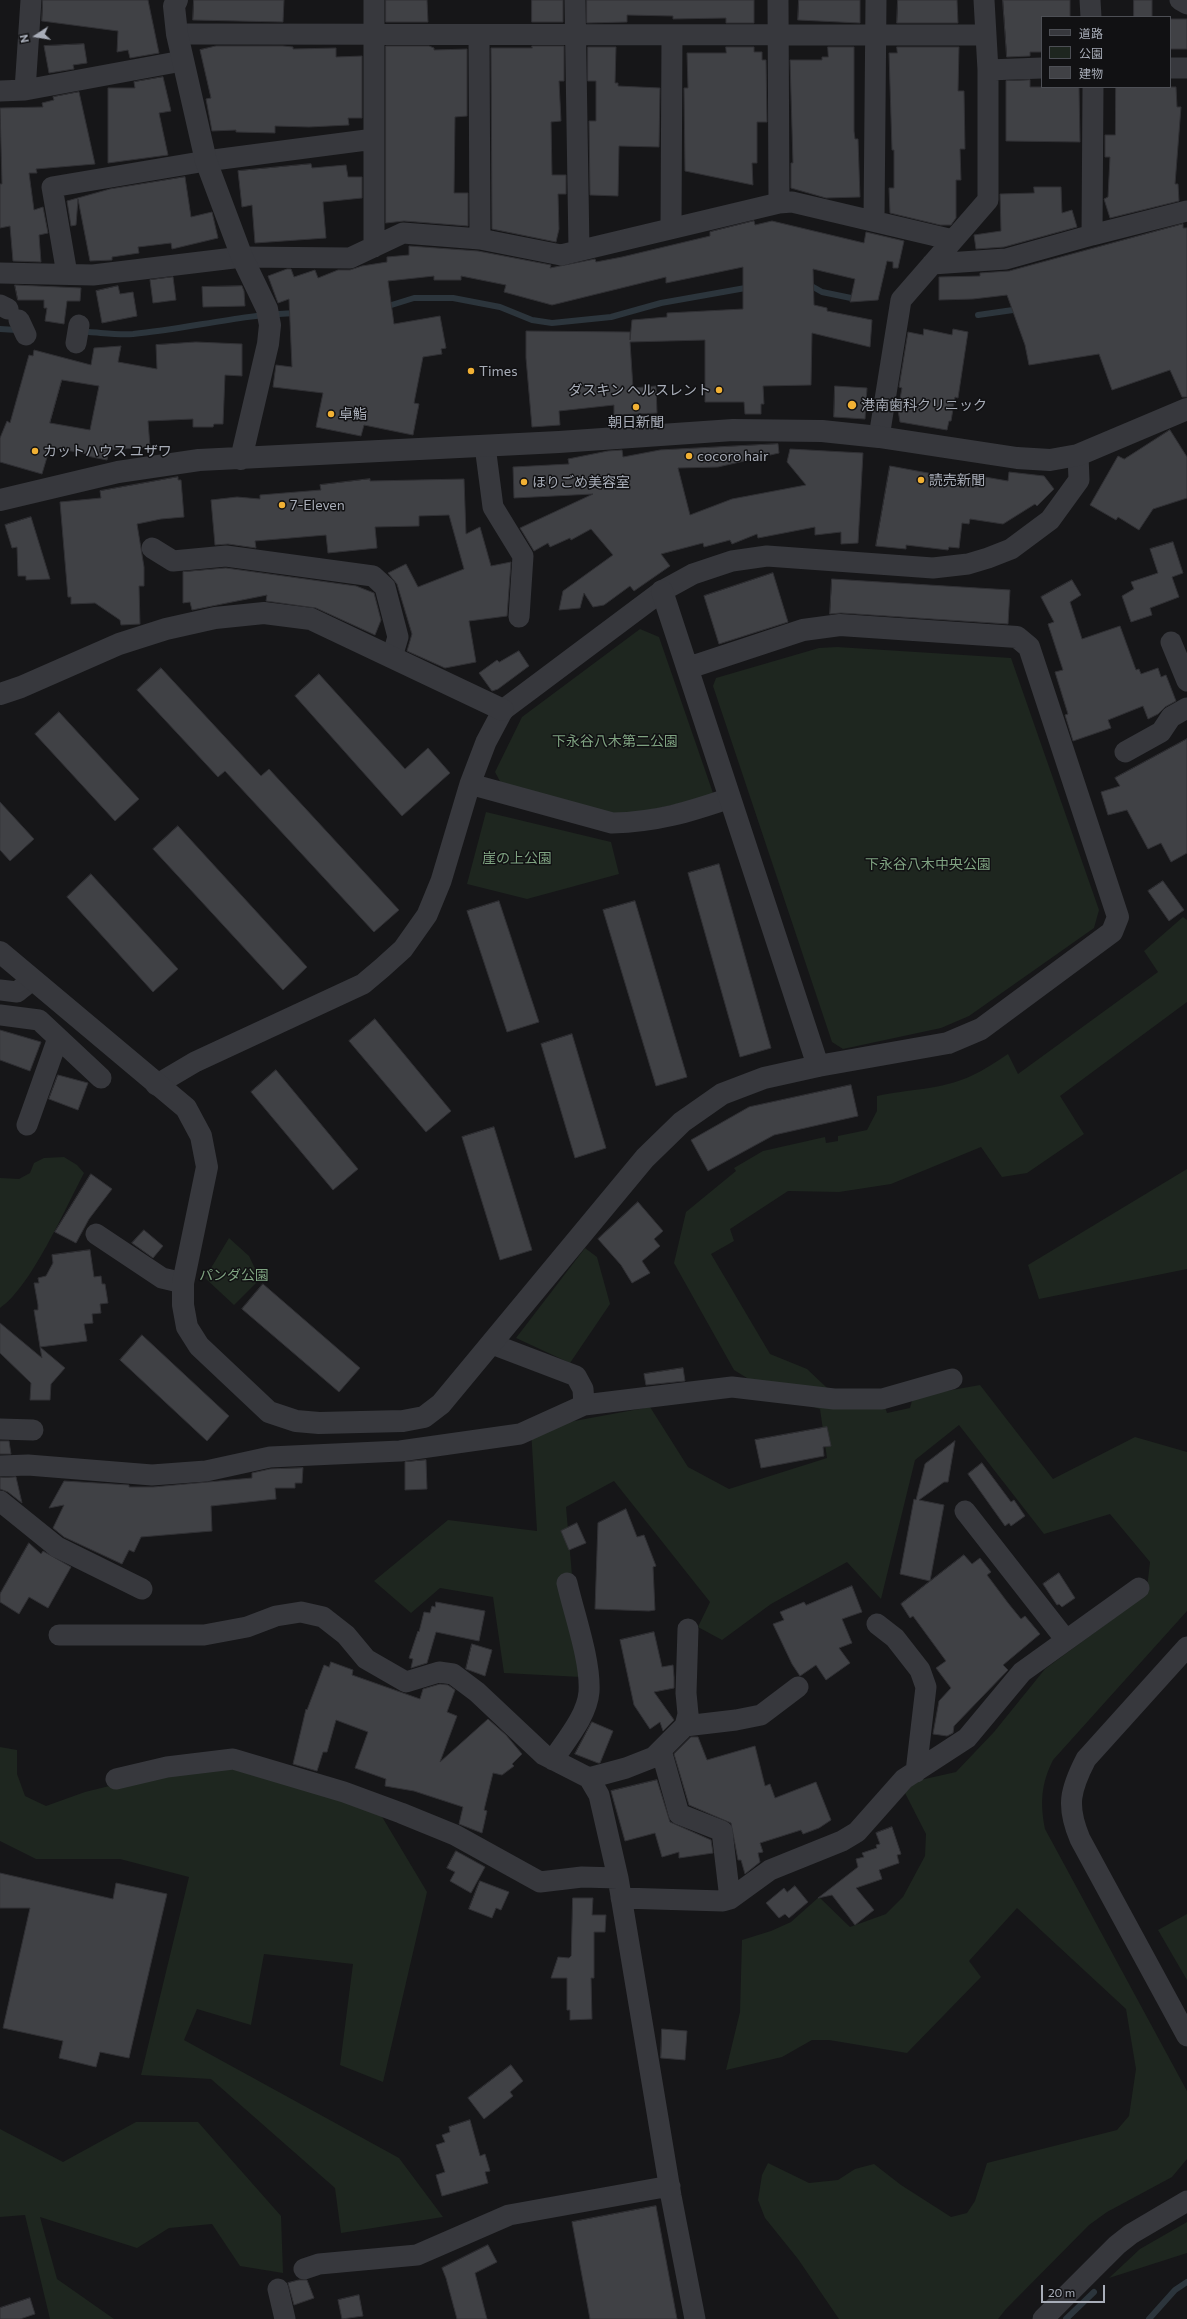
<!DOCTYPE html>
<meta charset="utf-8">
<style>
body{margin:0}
#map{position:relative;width:1187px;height:2319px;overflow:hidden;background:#161618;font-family:Commissioner,"Noto Sans JP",sans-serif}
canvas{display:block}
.legend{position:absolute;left:1041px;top:16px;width:130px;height:72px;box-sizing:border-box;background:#111113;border:1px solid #4d4f55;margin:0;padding:5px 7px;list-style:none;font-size:12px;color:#a8adb8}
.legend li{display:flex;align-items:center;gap:8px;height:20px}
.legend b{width:20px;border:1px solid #4d4f55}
.north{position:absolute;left:16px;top:16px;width:40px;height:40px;-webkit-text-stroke:3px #111113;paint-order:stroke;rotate:258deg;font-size:11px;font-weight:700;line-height:16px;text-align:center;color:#a8adb8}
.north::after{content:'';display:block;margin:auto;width:14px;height:18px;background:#a8adb8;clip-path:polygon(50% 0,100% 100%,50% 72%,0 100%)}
.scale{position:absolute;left:1041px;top:2285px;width:64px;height:18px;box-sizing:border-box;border:2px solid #a8adb8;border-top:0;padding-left:5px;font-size:12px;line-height:14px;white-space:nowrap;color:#a8adb8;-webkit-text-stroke:3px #111113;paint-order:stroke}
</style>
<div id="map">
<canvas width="1187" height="2319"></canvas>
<ul class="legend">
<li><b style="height:5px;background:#37383d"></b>道路</li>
<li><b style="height:11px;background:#1e261f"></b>公園</li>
<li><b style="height:11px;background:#404145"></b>建物</li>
</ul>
<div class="north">N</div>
<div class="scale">20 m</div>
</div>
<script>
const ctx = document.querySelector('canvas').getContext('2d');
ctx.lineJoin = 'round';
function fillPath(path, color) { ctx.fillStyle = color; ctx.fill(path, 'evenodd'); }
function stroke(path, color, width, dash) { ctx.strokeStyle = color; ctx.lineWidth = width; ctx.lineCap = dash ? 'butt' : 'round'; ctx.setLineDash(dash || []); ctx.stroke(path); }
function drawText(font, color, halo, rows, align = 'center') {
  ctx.font = font + ' Commissioner,"Noto Sans JP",sans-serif'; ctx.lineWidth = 3; ctx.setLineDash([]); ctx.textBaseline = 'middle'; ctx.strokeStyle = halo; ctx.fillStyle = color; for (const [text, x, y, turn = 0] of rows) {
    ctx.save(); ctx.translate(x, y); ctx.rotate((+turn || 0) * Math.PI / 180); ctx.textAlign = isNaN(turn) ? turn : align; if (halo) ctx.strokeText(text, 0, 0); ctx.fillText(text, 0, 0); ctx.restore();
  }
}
const green = new Path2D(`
 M640,629L659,637L714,796L612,818L503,787L495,772L522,717Z
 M837,647L1011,658L1099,910L1094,928L969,1016L941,1028L843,1049L832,1042L713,686L716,678L819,648Z
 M486,812L611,842L619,874L527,899L467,884Z
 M1183,917L1187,920V1002L1060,1096L1084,1134L1027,1173L1002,1177L981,1147L891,1184L839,1192L788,1191L730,1229L734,1241L711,1254L770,1354L807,1369L843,1403L884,1404L887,1413L910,1408L913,1397L980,1385L1053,1479L1135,1437L1187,1452V1611L1053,1760C1041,1784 1040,1803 1045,1829L1187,2091V2159L1172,2177L1107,2212L1089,2225L1006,2309L998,2319H839L798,2259L765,2218L758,2200L762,2175L768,2163L809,2183L838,2180L855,2169L874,2164L901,2185L951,2217L967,2213L975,2201L987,2163L1117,2130L1129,2116L1136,2069L1126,2009L1017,1908L969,1961L981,1977L907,2053L829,2040H812L782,2057L726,2070L740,2012L742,1940L771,1931L791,1922L819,1897L850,1927L886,1914L903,1897L925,1856L926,1834L905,1793L916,1781L956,1772L994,1732L1045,1669L1114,1618L1147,1588L1150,1562L1110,1514L1044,1534L959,1425L915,1460L881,1599L847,1562L771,1604L722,1640L698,1627L710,1602L614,1481L566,1507L581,1677L504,1673L493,1597L440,1588L411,1613L374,1581L448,1520L537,1531L531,1429L650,1407L688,1467L729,1489L827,1458L820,1409L773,1394L734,1370L674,1263L686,1212L736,1171L734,1168L763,1151L825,1137L826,1143L838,1141V1136L867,1130L877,1111V1096C908,1089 941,1090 971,1076C984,1070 996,1062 1008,1054L1018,1074L1158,972L1144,951Z
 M64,1157L77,1165L84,1173C65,1209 31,1287 0,1308V1178L19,1179L30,1173L34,1163L44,1158Z
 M1187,1169V1269L1039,1299L1028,1265Z
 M229,1238L249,1256L260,1279L234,1305L205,1278Z
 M585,1248L597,1257L610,1304L570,1363L516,1338Z
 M0,1747L17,1750V1774L25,1796L46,1806L85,1792L166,1772L233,1766L378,1810L427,1892L383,2082L340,2065L353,1964L264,1954L251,2025L197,2009L184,2040L399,2158L443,2217L341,2233L335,2188L211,2079L141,2075L189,1877L120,1859H36L0,1841Z
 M1187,1914V1980L1158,1930Z
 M136,2122H198L281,2216L283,2273L240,2266L212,2224L169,2228L137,2248L40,2217L57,2279L114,2319H50L25,2215L0,2217V2129L63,2162Z
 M1187,2222V2253L1109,2278L1140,2249Z`);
const stream = new Path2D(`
 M808,284L822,292L851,298
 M385,307L414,298H453L500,307L532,320L552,323L611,317L661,303L751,287
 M978,315L1020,309
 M0,329L17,330
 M89,332C104,333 118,335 133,334C188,329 242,314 298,313
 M1066,2319L1094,2292
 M1149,2319L1175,2290L1187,2282`);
const building = new Path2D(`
 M43,0H148L159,53L130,58L128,50L117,52L118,31L42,21Z
 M194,0H284L283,22L193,20Z
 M386,0H427L428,22H386Z
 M532,0H563V22H532Z
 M587,0H754V23H726V18L673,19V16L627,15V22L587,23Z
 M799,0H860V23L798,20Z
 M898,0H957L958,23H897Z
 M1003,0H1070V17H1042V52H1030V56L1007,57Z
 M1134,0H1152V17H1134Z
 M1170,19H1187V49H1170Z
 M84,44L87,63L73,65L74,69L49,73L44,46Z
 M216,46H283L293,47V49L336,48V57L362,56V118H348L349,125L309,127L275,126V133L236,132V130L212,131L206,99L211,98L200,50Z
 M386,46H429L434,48V50L467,49V116L455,117L454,193H468V226L404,221L386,223Z
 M532,46H564V81H559L561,121L551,122L552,175H566V194H558L559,229L556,242L492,229L491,48H532Z
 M588,47H616L615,83H618V86L660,88L659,147L619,146L618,196L590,195L589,121H596V81H588Z
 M726,47H754V52H762V60H766L767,122H757V163H752L753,185L685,171L684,88H688L687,53H726Z
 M828,47H854V131L855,139H858L860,197L826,198L791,188V163H793L790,60H822V57H828Z
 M897,47H959L958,91H964L965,149H960L961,180H956V218L951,225H940L890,213L889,188H894V150H892L889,53H897Z
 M163,77L171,111L159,113L168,155L108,163V88H135L134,82Z
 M1030,80V87H1079L1080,142L1006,141V81Z
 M1116,87H1176L1177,107H1181L1175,184H1178L1179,201L1110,218L1104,199L1108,197L1110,157H1105V135H1115Z
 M79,92L95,164L36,169L37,173H29L34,210L43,207L48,233L39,235L41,262L13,261L10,226L0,228V184H2L0,108L43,107L42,103L54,100L53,97Z
 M311,164L312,168L346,165L348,177H362V198L323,202L326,238L255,243L252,205L242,207L238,171Z
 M185,177L191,217L212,212L218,238L172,249L171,243L138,247L139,253L112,257V260L90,261L78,199L76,225L71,226L67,201L110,189Z
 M1034,187H1061L1062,213L1072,210L1077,227L1004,247L976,249L974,235L1001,231L1000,194L1034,193Z
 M754,221L755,225L772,221L864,243L866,232L904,241L898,268H893V262L887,261L878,300L850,302L855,279L813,269L814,305L827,308V311L872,320L870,347L812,333L811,385L763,386L764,404H761V414H745L744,402H705V340L630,342L633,388L656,386L657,413L614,415V405L559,411L560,425L532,427L526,358V331L630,332V340L632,320L667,317V313L743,309V267L666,283V277L552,305L504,292L506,285L461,276V280H434V276L388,281L394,324L440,316L446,348L441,349L442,354L423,357L414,403L419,404L413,435L364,425L361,436L316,427L323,393L273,387L276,365L292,367L289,299L278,303L268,276L287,269H291L294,277L315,270L318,278L338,270H350L362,266L387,262V257L409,255V246L478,251L551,265L550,268L595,259L596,262L622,257L710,236V232Z
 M1183,224V228H1187V397H1182L1170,370L1112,390L1099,354L1029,365L1025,345L1007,295L973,299L939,300V277L980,276V273L1009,271Z
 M173,277L176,300L153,303L150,280Z
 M15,285L81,288L80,301H67L64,324L45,321L47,308H44V300H18Z
 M118,286L120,294L133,292L137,316L102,323L96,291Z
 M242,286L244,291L245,306L203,307L202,287Z
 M924,329L952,335L953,329L968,332L958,398L955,397L951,421H949L947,430L900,422L898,410L902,388L899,387L908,332L923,335Z
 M196,342L242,344V376L225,375L223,424H214L213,427H193V419L148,421L150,447L109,450L107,460L87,456V454L50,447L42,474L0,462V438L7,421L10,423L29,355L33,356L34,350L91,365L94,348L121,346L118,362L157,369L156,345ZM62,380L99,386L90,430L50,423Z
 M835,386L867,388L865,419L834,417Z
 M1170,430L1187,457V498L1153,509L1139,530L1118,517L1116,520L1090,505L1118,456L1124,459Z
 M778,444L779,453L718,467L678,468L690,515L732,499L806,485L787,462L790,449L863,453L858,543L841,544V532L815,535V527L758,538L757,534L732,544L730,540L704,547L703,543L661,554L670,566L634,591L630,586L604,605L593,607L584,593L580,608L559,610L563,591L613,555L591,529L571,540L570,538L550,547L548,543L534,551L520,528L593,494L514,498L513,467L569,464L568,459L608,451L622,450L623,457L660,450Z
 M890,466L977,482L979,476L1008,481L1009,472L1044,476L1054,489L1037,506L1035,504L1003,524L970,519L969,524L962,523L959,548L949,547L948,550L906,545V549L876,546Z
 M178,477V480H181L184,517L161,519L137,524L144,567V586H139L140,624L121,625L120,620L95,603L71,604V597H68L60,502L101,498L100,491Z
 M370,479V481L464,479L466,534L480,527L491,566L511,562L507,616L469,621L476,662L445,668L407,651L412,634L397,584L388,573L406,564L418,587L464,569L449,515L419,516V526L375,527L377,548L328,553L326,535L255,541L256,548L228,544L215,545L211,500L237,497L260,499V495L321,490L320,485Z
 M31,517L50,579L26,580V576H18L17,547L12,548L5,525Z
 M1173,542L1183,573L1172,577L1179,597L1150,608L1152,615L1131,622L1122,596L1134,589L1131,582L1158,573L1150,549Z
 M226,568L356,586L374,593L381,620L375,635L316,608L266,601L267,595L192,610L190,602L183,603V572Z
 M773,573L788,622L719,644L704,596Z
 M832,579L1010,590L1008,624L841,613L830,614Z
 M1072,580L1081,595L1070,602L1082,639L1120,626L1136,670L1139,669L1141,674L1158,668L1161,677L1166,675L1176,701L1165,707L1158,714L1148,719L1143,706L1108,720L1111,728L1073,741L1065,715L1068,714L1055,672L1063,670L1048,624L1054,622L1041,597Z
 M519,651L529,666L498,689L492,691L479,673L497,660L499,662Z
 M161,668L261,776L269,769L399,910L374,932L225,771L218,777L137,690Z
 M319,674L405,769L428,748L450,773L402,816L295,696Z
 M59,712L139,799L115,821L35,734Z
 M1187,739V853L1171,862L1161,843L1148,849L1127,810L1108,815L1101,792L1120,786L1115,778Z
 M0,802L34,839L10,861L0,850Z
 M178,826L307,967L283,990L153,849Z
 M719,864L771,1048L740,1057L688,873Z
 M91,874L178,969L153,992L67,897Z
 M1163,881L1184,910L1169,921L1148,891Z
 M499,901L539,1022L507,1032L467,911Z
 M635,901L687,1077L656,1086L603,910Z
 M375,1019L451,1111L426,1132L349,1041Z
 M0,1030L41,1042L30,1071L0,1060Z
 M572,1034L606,1148L575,1158L541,1044Z
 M276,1070L358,1169L333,1190L251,1092Z
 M58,1075L88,1083L78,1110L49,1099Z
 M851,1085L858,1116L774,1135L708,1171L691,1140L749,1107Z
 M494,1127L532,1250L500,1260L462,1137Z
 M91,1174L112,1189L89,1219L76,1243L55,1232Z
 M638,1202L663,1231L654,1239L660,1246L642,1261L650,1273L632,1283L621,1265L598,1239Z
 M144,1230L163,1246L153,1258L132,1243Z
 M90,1250L94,1277L101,1276L102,1284H105L108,1303L100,1304L101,1313L92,1314L93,1323L84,1324L87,1341L40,1347L34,1310H38V1305L34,1283H39L38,1278L46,1276L53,1263L52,1255Z
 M263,1284L360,1368L339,1392L242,1309Z
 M0,1323L42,1358L40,1347L65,1368L51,1384L50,1400H30L31,1383L0,1353Z
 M142,1335L229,1416L207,1441L120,1360Z
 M683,1368L685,1381L646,1385L644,1374Z
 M827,1427L831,1446L823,1447L824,1456L761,1468L755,1440Z
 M0,1441H9L11,1454H0Z
 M955,1441L948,1482H944L919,1500L944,1505L930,1581L900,1574L914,1499L916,1500L925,1464Z
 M426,1460L427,1489L405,1490V1462Z
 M982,1463L1011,1502L1014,1500L1025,1516L1011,1526L1009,1523L1005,1526L968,1474Z
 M303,1468L302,1483H295V1488H275L276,1499L211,1506L212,1531L141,1537L134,1552L129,1550L122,1564L64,1537L53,1528L64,1505L49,1508L64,1481L129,1485V1487H153L252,1478V1473L270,1469Z
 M16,1477L22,1503L8,1492L0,1489V1478Z
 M626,1509L637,1537L644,1535L656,1566L653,1567L655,1610L649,1611L595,1609L598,1523Z
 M577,1523L586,1543L569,1550L561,1531Z
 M29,1543L41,1554L43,1551L71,1567L48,1608L29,1597L19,1614L0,1602V1594Z
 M964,1555L972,1564L980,1558L991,1572L987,1575L1008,1603L1021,1619L1025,1616L1040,1634L1003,1665L1008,1670L954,1726L953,1733L947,1736L933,1734L939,1701L951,1688L936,1668L946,1661L913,1616L910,1618L901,1604Z
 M1059,1573L1075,1598L1062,1607L1059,1604L1057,1605L1043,1584Z
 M852,1586L862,1612L842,1619L852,1643L839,1648L850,1663L826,1680L816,1665L800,1676L792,1664L773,1624L784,1620L780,1612L804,1602L806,1605Z
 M436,1602L485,1611L479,1641L436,1632L427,1663L411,1668L413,1659L409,1658L418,1631L419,1632L424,1612L430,1613L432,1606L435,1607Z
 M654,1632L662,1667L673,1665L674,1677V1688L654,1692L674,1720L663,1731L660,1722L650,1729L634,1705L620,1640Z
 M472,1644L492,1650L485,1676L466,1669Z
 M331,1662L353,1670L352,1675L420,1699L423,1689L440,1684L448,1685L455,1690L447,1712L457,1716L440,1762L488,1719L506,1735L522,1754L512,1764L514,1766L502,1775L493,1773L484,1810L487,1811L482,1833L459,1824L463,1807L414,1791L385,1786L386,1779L355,1768L368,1732L336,1720L327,1752H323L317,1771L293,1764L306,1709L307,1710L324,1665L329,1667Z
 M592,1722L613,1731L600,1763H598L575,1754Z
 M691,1737H698L707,1760L755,1746L765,1786L770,1784L775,1798L816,1782L831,1820L819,1828L803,1834L801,1830L760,1843L763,1852L758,1853L760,1862L745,1874L741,1860H738L731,1823L689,1805L674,1754Z
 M657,1780L670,1822L711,1840L713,1853L679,1858V1852L662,1857L655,1833L625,1841L611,1791Z
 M892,1827L901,1854L897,1855L899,1863L879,1870L882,1879L856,1888L874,1910L855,1925L832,1895L818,1898L858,1867L856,1859L864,1857L862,1853L877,1848L876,1845L880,1844L876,1833Z
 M456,1851L485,1867L471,1893L450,1881L455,1872L447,1868Z
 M0,1873L113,1899L116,1883L167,1894L129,2058L100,2052L96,2067L59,2058L63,2041L3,2028L30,1908H0Z
 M480,1881L509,1892L501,1910L496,1908L492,1918L469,1909Z
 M795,1886L808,1902L789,1918L785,1914L779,1918L766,1903L784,1888L787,1892Z
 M573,1898H593L592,1915H606L605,1932H594V1978H591L592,2019L570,2020V2010H567V1978H551L558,1957L569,1958L571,1956Z
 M662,2029L687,2031L685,2060L661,2058Z
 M511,2065L523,2081L510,2092L513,2096L484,2119L468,2098Z
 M470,2120L480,2156L485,2154L490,2171L485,2172L488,2183L442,2196L436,2175L445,2172L436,2145L445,2142L442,2135L450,2132L449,2127Z
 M656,2206L677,2319H590L572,2222Z
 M488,2245L497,2262L475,2273L487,2319H457L446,2278L442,2268Z
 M299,2280H307L314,2298L294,2305L288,2283Z
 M359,2295L363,2316L342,2319L338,2300Z
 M30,2298L35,2314L20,2319H0V2308Z`);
const minor = new Path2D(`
 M374,0V247
 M575,0L579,249
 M778,0L779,203
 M1090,0L1091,17
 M1180,0L1187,4
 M177,34L986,35
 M479,35L480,239
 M1170,68H1187
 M988,70L1042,68
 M25,90L31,0
 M0,91L25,90L182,61
 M874,221L876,0
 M671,228L672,35
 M1092,235L1093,87
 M932,264L1006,259L1092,235L1187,211
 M0,273L93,275L242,257L350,258L403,233L480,239L561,255L779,203L792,202L953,240
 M67,274L52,187L206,161L374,139
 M0,305L8,309
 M19,320L26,335
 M76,343L79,325
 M879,437L901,300L988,200V70L984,0
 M485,446L493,507L523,556L519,617
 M152,548L173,561L226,556L373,576L385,587L398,637L392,657
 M1171,642L1187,681
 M1125,752L1161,732L1171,717L1187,708
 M470,784L612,823C657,822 689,812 730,798
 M0,990L17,992L32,980
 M0,1015L39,1020L101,1078
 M156,1085L195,1062L363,984L382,968L403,949L427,915L441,881L470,784L486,742L503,710L662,591L693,574L732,561L767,556L933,568L968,564L988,558L1011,549L1050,520L1079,480L1078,455
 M27,1125L58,1038
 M96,1234L162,1278L183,1283
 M492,1344L576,1376L583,1389L584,1405
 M0,1429L33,1430
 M0,1466L28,1465L152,1475L206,1471L270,1457L400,1451L520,1434L584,1405L732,1387L834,1399H882L952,1379
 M0,1501L57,1547L142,1589
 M965,1511L1066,1640
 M877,1624L895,1638L920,1670L926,1687L916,1772
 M59,1635H204L247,1627L276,1616L301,1612L323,1617L346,1635L366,1659L406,1682L439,1672L453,1674L477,1692L544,1755L589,1778L599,1795L618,1878
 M1187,1647L1086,1759C1070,1790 1066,1806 1080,1839L1187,2036
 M685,1726L688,1714L686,1693L688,1629
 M661,1750L679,1814L722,1831L730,1899
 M553,1760C566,1740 587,1716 589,1692C591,1661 574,1614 567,1583
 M589,1778L626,1768L654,1757L685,1726L736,1720L761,1715L798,1687
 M116,1779L167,1767L233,1759L344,1792L401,1813L455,1835L540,1882L582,1877L618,1878L671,2196L695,2319
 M621,1898L723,1901L730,1899L770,1870L842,1841L857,1832L904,1779L967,1738L1022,1672L1139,1588
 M304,2269L319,2264L417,2255L509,2215L670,2186
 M278,2289L285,2319
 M1043,2319L1117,2245L1131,2234L1187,2201`);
const tertiary = new Path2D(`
 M177,0L174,6L177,34L206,161L242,257L267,309L270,325L268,344L241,459
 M0,500L118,472L199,460L559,442L733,430L822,431L879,437L1017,458L1050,460L1078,455L1187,409
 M662,591L818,1066
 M0,694L21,687L119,644L166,629L215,618L264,613L311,619L503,710
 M0,952L186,1108L201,1136L207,1167L183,1283V1305L187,1327L199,1346L269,1412L296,1421L319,1423L403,1421L424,1417L441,1404L645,1158L682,1122L722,1094L764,1078L818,1066L948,1043L981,1029L1112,932L1118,917L1029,647L1017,637L840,625L803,630L688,668`);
const markers = [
 [471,371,4,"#f2b134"],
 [719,390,4,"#f2b134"],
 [852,405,5,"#f2b134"],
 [636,407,4,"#f2b134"],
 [331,414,4,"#f2b134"],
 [35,451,4,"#f2b134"],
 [689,456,4,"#f2b134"],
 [921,480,4,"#f2b134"],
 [524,482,4,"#f2b134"],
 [282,505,4,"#f2b134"]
];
const poiNames = [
 ["Times",479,371],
 ["ダスキン ヘルスレント",711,390,"right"],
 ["港南歯科クリニック",861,405],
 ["卓鮨",339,414],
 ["朝日新聞",636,422,"center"],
 ["カットハウス ユザワ",43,451],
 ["cocoro hair",697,456],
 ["読売新聞",929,480],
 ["ほりごめ美容室",532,482],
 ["7-Eleven",290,505]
];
const parkNames = [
 ["下永谷八木第二公園",615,741],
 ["崖の上公園",517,858],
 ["下永谷八木中央公園",928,864],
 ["パンダ公園",234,1275]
];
fillPath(green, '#1e261f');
stroke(stream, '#2c353c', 6);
fillPath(building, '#404145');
stroke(building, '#303034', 1);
stroke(minor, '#37383d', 21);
stroke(tertiary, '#37383d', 22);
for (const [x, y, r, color] of markers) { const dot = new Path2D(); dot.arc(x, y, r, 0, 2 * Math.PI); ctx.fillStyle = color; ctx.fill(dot); stroke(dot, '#111113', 1.5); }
drawText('14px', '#a8adb8', '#111113', poiNames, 'left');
drawText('14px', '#7fa381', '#111113', parkNames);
</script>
